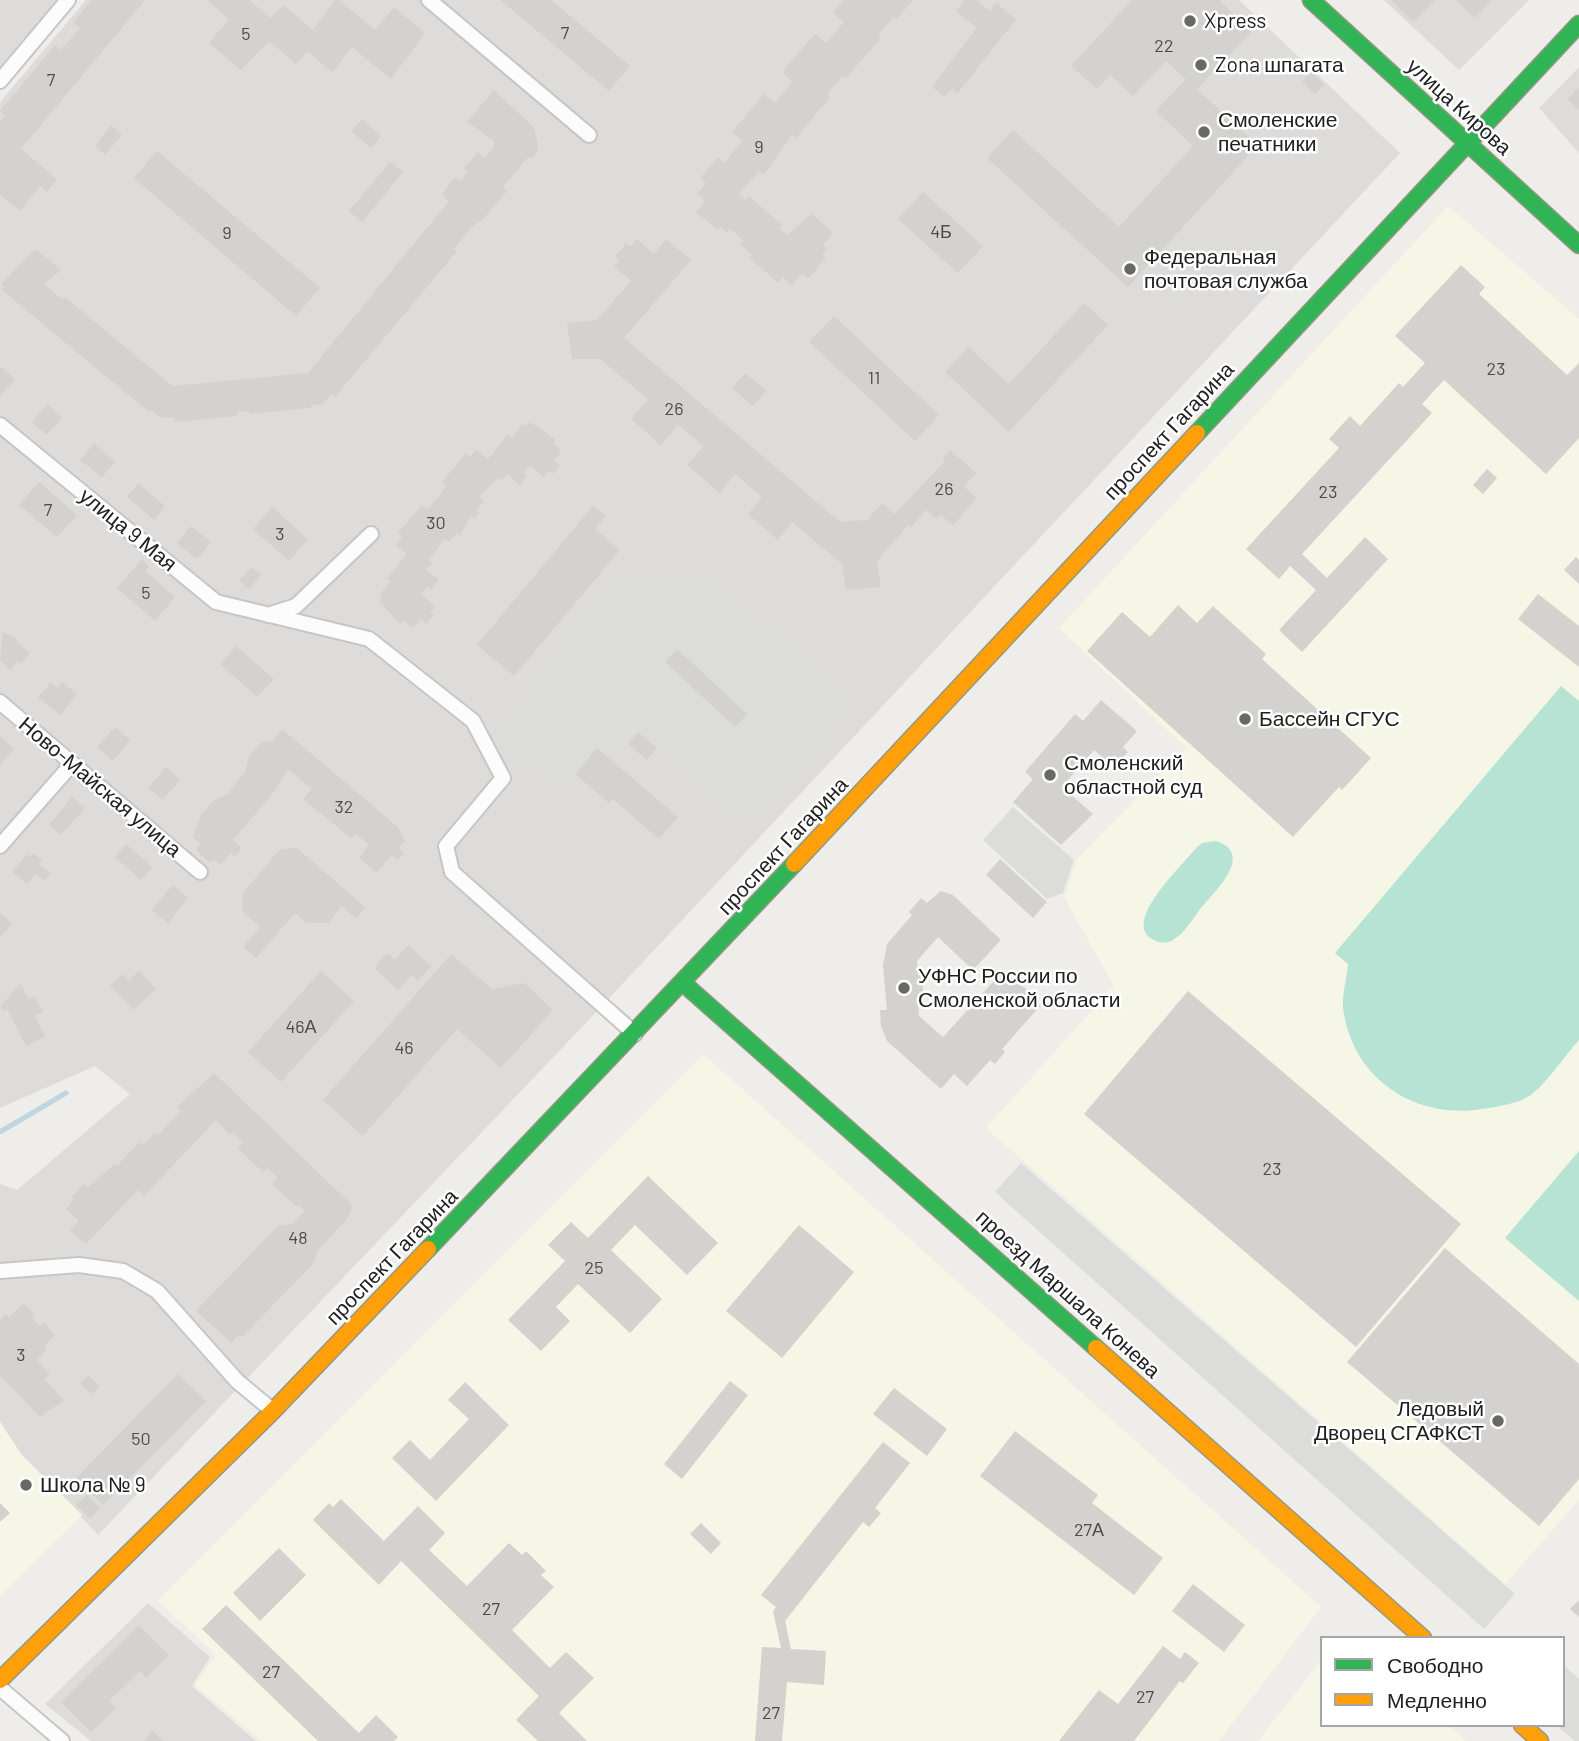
<!DOCTYPE html>
<meta charset="utf-8">
<style>
body{margin:0}
#map{position:relative;width:1579px;height:1741px;overflow:hidden;background:#eeede9;font-family:Barlow,sans-serif}
canvas{display:block}
.legend{position:absolute;left:1320px;top:1636px;width:245px;height:91px;box-sizing:border-box;background:#fff;border:2px solid #a6a6a6;margin:0;padding:9px 12px;list-style:none;font-size:21px;color:#202020}
.legend li{display:flex;align-items:center;gap:14px;height:35px}
.legend b{width:35px;border:2px solid #a6a6a6}
</style>
<div id="map">
<canvas width="1579" height="1741"></canvas>
<ul class="legend">
<li><b style="height:9px;background:#30b455"></b>Свободно</li>
<li><b style="height:9px;background:#ff9f0a"></b>Медленно</li>
</ul>
</div>
<script>
const ctx = document.querySelector('canvas').getContext('2d');
ctx.lineJoin = 'round';
function fillPath(path, color) { ctx.fillStyle = color; ctx.fill(path, 'evenodd'); }
function stroke(path, color, width, dash) { ctx.strokeStyle = color; ctx.lineWidth = width; ctx.lineCap = dash ? 'butt' : 'round'; ctx.setLineDash(dash || []); ctx.stroke(path); }
function drawText(font, color, halo, rows, align = 'center') {
  ctx.font = font + ' Barlow,sans-serif'; ctx.lineWidth = 5; ctx.setLineDash([]); ctx.textBaseline = 'middle'; ctx.strokeStyle = halo; ctx.fillStyle = color; for (const [text, x, y, turn = 0] of rows) {
    ctx.save(); ctx.translate(x, y); ctx.rotate((+turn || 0) * Math.PI / 180); ctx.textAlign = isNaN(turn) ? turn : align; if (halo) ctx.strokeText(text, 0, 0); ctx.fillText(text, 0, 0); ctx.restore();
  }
}
const residential = new Path2D(`
 M0,0H66L0,70Z
 M86,0H1239L1400,153L583,1026L98,1535L21,1454L0,1422V1184L17,1190L130,1094L95,1066L0,1108V102Z
 M1384,0H1529L1459,70Z
 M1579,67V153L1539,108Z
 M148,1603L210,1657L192,1686L256,1741H91L45,1704Z`);
const education = new Path2D(`
 M1448,206L1579,319V1500L1505,1584L986,1128L1114,986L1064,897L1077,859L1186,748L1059,628Z
 M703,1054L1321,1607L1219,1741H262L195,1685L216,1655L158,1601Z
 M0,1422L21,1454L82,1515L0,1596Z
 M1322,1659V1725H1449L1466,1741H1258Z`);
const religious = new Path2D(`
 M635,570L666,580L678,571L728,597L847,697L820,725L828,733L764,802L750,813L731,808L717,799L635,724L609,754L598,745L560,790L497,732L564,653L568,639Z
 M1013,807L1074,860L1063,893L1047,899L983,840Z
 M1021,1163L1515,1594L1484,1629L995,1192Z
 M1563,1665L1579,1679V1741H1575L1556,1725H1563Z`);
const pitch = new Path2D(`
 M1561,686L1579,701V1040C1565,1055 1545,1086 1529,1096C1517,1104 1496,1107 1482,1109C1415,1120 1351,1078 1343,1007C1342,994 1347,977 1348,964L1335,953Z
 M1216,841C1255,854 1216,890 1201,908C1193,918 1184,934 1173,940C1166,944 1158,943 1152,939C1122,921 1183,865 1196,848L1202,843Z
 M1579,1151V1301L1505,1238Z`);
const stream = new Path2D(`
 M0,1132L66,1093`);
const building = new Path2D(`
 M92,0H145L21,149L57,179L47,192L40,186L20,211L0,195V122L5,116L0,111L55,45L61,50L80,28L73,23Z
 M207,0H249L271,18L283,5L313,30L335,0H339L375,30L394,7L425,33L391,79L352,47L332,72L307,51L296,64L269,41L241,70L209,43L229,19Z
 M500,0H551L630,66L609,91Z
 M844,0H913L897,19L894,16L878,35L881,38L846,78L843,76L827,94L830,97L796,138L792,135L764,175L759,171L739,194L746,200L749,196L782,225L779,228L787,235L812,214L833,233L823,245L827,249L822,255L826,258L808,279L802,274L792,285L783,277L778,283L750,258L752,254L740,244L743,240L730,229L727,233L721,227L718,230L696,212L705,201L697,194L706,183L700,178L718,157L724,163L742,141L732,132L764,94L775,103L793,82L782,72L815,34L826,43L844,22L833,13Z
 M964,0H976L990,11L996,3L1016,19L958,93L952,88L945,97L932,87L977,28L956,11Z
 M1132,0H1219L1252,31L1197,89L1258,145L1128,287L987,158L1013,130L1119,227L1193,146L1156,111L1186,79L1166,61L1133,96L1110,75L1097,89L1071,66Z
 M1391,0H1435L1413,22Z
 M1456,0H1492L1475,18Z
 M1311,72L1324,84L1315,94L1302,81Z
 M1579,87V110L1568,99Z
 M494,90L534,128L538,145L537,153L533,158H527L503,187L507,191L484,218L471,228L454,249L457,251L335,397L332,393L323,404L311,405V408L249,414V411L237,412L238,416L175,422L174,417L161,418L151,410L149,412L2,290L5,287L1,284L35,249L61,270L44,284L63,300L65,297L172,386L308,373L449,201L442,194L455,177L460,181L468,171L463,169L478,152L484,159L494,147V141L467,122Z
 M362,119L381,136L371,148L351,131Z
 M111,125L122,135L105,155L95,146Z
 M157,151L320,288L296,316L134,178Z
 M390,162L403,172L362,222L349,211Z
 M923,192L983,246L958,273L898,219Z
 M637,239L654,254L666,239L691,260L624,338L840,522L867,520L882,503L895,514L945,461L943,459L950,450L976,473L964,487L977,498L953,525L941,515L937,519L926,510L911,527L908,525L877,561L881,587L846,590L842,564L792,522L778,540L748,514L762,497L735,474L720,493L687,465L704,446L678,425L661,445L631,419L648,399L600,359H572L567,323L597,320L631,281L614,266L619,261L615,257L626,243L630,247Z
 M1461,265L1485,287L1479,294L1567,375L1579,363V438L1546,474L1444,380L1422,404L1432,413L1302,554L1327,578L1365,537L1388,559L1302,652L1279,630L1316,590L1290,566L1279,579L1246,549L1339,448L1329,439L1350,416L1360,426L1399,383L1403,387L1425,363L1395,336Z
 M1084,303L1108,325L1009,432L945,372L968,347L1009,384Z
 M834,316L939,415L915,441L809,342Z
 M0,366L15,379L0,396Z
 M745,373L766,390L753,406L732,388Z
 M47,404L62,417L47,435L32,423Z
 M530,422L555,439L553,443L560,449V453L554,461L560,466L553,474L549,471L544,477L530,465L523,473L527,476L520,485L507,474L501,481L498,478L488,487L479,497L484,501L476,510L479,513L474,519L471,516L460,536L457,533L449,542L444,539L429,560L432,563L426,570L439,580L431,590L428,586L421,594L435,606L430,612L434,615L427,624L421,619L415,626L411,627L403,620L400,624L379,601L382,598L379,595L391,581L387,579L407,554L396,545L402,537L398,533L422,505L428,509L447,486L442,482L466,453L470,457L476,449L488,459L508,434L512,437L523,424L526,426Z
 M94,444L115,461L102,477L80,460Z
 M1487,469L1497,478L1483,494L1473,485Z
 M39,482L77,515L57,537L19,505Z
 M138,483L165,506L154,520L127,497Z
 M593,506L606,516L595,529L620,550L514,676L477,645Z
 M272,507L308,539L289,561L253,529Z
 M191,526L211,542L197,559L177,543Z
 M1576,557L1579,560V584L1564,570Z
 M142,559L149,566L145,571L175,597L155,621L117,588Z
 M251,567L261,575L249,589L239,581Z
 M1538,594L1579,626V667L1518,619Z
 M1178,605L1197,623L1213,606L1266,654L1262,659L1371,758L1342,790L1339,787L1293,837L1087,651L1122,612L1150,637Z
 M3,632L18,640L16,642L30,653L21,664L18,661L10,670L0,661Z
 M236,646L274,679L257,697L220,664Z
 M677,649L747,714L735,727L665,662Z
 M62,682L77,694L61,715L38,698L50,683L57,688Z
 M1101,700L1137,731L1123,747L1128,752L1114,767L1094,750L1062,787L1093,814L1061,845L1013,802L1033,779L1025,772L1075,714L1083,721Z
 M115,727L130,740L113,761L97,747Z
 M282,729L398,827L405,841L398,848L404,853L398,860L391,855L377,873L359,858L369,845L356,834L352,839L303,799L312,789L288,769L274,792L233,840L242,848L235,856L231,853L220,865L213,859L210,863L196,850L201,844L193,837L201,815L214,800L228,794L245,772L249,757L261,743L273,740Z
 M638,732L657,748L647,760L628,744Z
 M0,736L14,749L0,765Z
 M597,748L678,817L659,839L613,799L609,803L575,774Z
 M166,767L180,780L163,800L148,788Z
 M72,797L85,808L61,835L49,825Z
 M126,844L153,867L141,880L115,857Z
 M297,848L365,907L356,919L342,906L328,923H307L295,913L256,958L243,947L260,927L243,912L242,894L280,849Z
 M33,853L42,860L39,864L51,873L45,881L36,873L27,884L12,872L27,854L31,857Z
 M1000,859L1047,902L1033,918L986,875Z
 M173,885L188,898L168,923L152,910Z
 M941,891L953,895L1001,940L973,970L938,937L917,961L918,975H922L924,1002H918L919,1016L943,1037L1003,971L1036,997L1033,1000L1040,1006L1002,1049L1005,1052L995,1064L990,1060L967,1086L954,1074L941,1089L887,1041L881,1026L880,1010H887L883,965L887,944L912,915L909,912L921,898L927,903Z
 M0,913L12,923L0,938Z
 M408,945L431,966L418,981L412,975L398,990L374,968L387,953L395,960Z
 M451,954L492,989L524,983L553,1010L501,1068L457,1029L363,1136L323,1100Z
 M139,971L156,989L133,1010L110,985L123,974L129,980Z
 M321,971L354,1001L281,1082L248,1052Z
 M21,984L29,999L35,996L43,1012L35,1016L45,1037L26,1046L7,1009L3,1011L1,1005Z
 M1188,991L1461,1224L1356,1347L1084,1114Z
 M214,1073L352,1205L348,1218L318,1250L313,1264L242,1337L239,1334L232,1343L196,1311L278,1226L293,1224L305,1211L299,1205L297,1207L272,1184L278,1178L267,1168L263,1172L238,1148L243,1142L233,1132L230,1135L216,1120L144,1196L138,1190L86,1244L70,1230L79,1221L66,1209L74,1200L71,1197L84,1184L88,1187L115,1164L117,1166L140,1142L143,1145L155,1133L158,1135L181,1111L177,1107Z
 M648,1176L718,1243L687,1275L635,1225L611,1250L662,1299L630,1333L578,1284L556,1307L570,1321L541,1351L508,1320L565,1261L548,1245L571,1222L588,1238Z
 M799,1225L854,1272L782,1358L726,1311Z
 M1445,1248L1579,1364V1479L1539,1526L1347,1362Z
 M24,1303L35,1315L32,1318L40,1326L44,1323L55,1335L44,1346L47,1350L37,1360L50,1374L44,1379L64,1400L40,1417L0,1375V1320L6,1314L9,1317Z
 M178,1374L206,1401L103,1505L76,1478Z
 M89,1375L99,1387L91,1394L80,1383Z
 M730,1381L748,1395L682,1479L664,1464Z
 M465,1382L509,1425L436,1501L392,1458L410,1440L430,1460L469,1419L448,1400Z
 M894,1388L947,1429L927,1456L873,1414Z
 M1015,1431L1098,1495L1092,1503L1163,1558L1134,1595L980,1476Z
 M883,1442L910,1463L875,1508L881,1513L869,1527L863,1522L785,1621L791,1649L826,1651L824,1685L787,1682L782,1741H755L762,1647L781,1648L773,1611L776,1607L761,1595Z
 M87,1495L100,1508L90,1518L76,1505Z
 M341,1499L384,1541L418,1506L445,1533L429,1550L467,1586L509,1543L522,1555L526,1551L546,1571L541,1575L554,1587L512,1630L550,1668L566,1652L594,1678L559,1713L587,1741H538L516,1720L539,1696L401,1561L379,1585L313,1520L329,1503L333,1507Z
 M0,1503L10,1513L0,1522Z
 M701,1523L721,1543L711,1554L690,1534Z
 M279,1548L306,1575L260,1621L233,1593Z
 M1193,1584L1245,1625L1224,1652L1172,1611Z
 M1579,1600V1617L1570,1609Z
 M226,1605L359,1733L376,1715L398,1737L394,1741H318L202,1629Z
 M139,1625L169,1655L146,1678L140,1671L109,1701L116,1708L91,1732L61,1702Z
 M1163,1646L1180,1659L1185,1652L1199,1663L1183,1683L1180,1681L1134,1741H1059L1099,1690L1118,1704Z
 M152,1731L164,1741H144Z`);
const street = new Path2D(`
 M429,0L589,135
 M0,81L68,0
 M0,425L216,602L369,639L473,721L503,778L446,846L452,872L635,1034
 M268,615L296,606L371,534
 M0,702L200,872
 M0,846L72,764
 M0,1271L79,1265L123,1271L157,1291L237,1381L273,1411
 M0,1688L62,1741`);
const fast = new Path2D(`
 M1311,0L1579,245
 M1197,433L1579,24
 M683,983L1096,1348
 M428,1249L794,864`);
const slow = new Path2D(`
 M794,864L1197,433
 M1096,1348L1423,1638
 M0,1680L273,1411L428,1249
 M1522,1725L1540,1741`);
const markers = [
 [1190,21,7,"#686866"],
 [1201,65,7,"#686866"],
 [1204,132,7,"#686866"],
 [1130,269,7,"#686866"],
 [1245,719,7,"#686866"],
 [1050,775,7,"#686866"],
 [904,988,7,"#686866"],
 [1498,1421,7,"#686866"],
 [26,1485,7,"#686866"]
];
const numberNames = [
 ["7",565,33],
 ["5",246,34],
 ["22",1164,46],
 ["7",51,80],
 ["9",759,147],
 ["4Б",941,232],
 ["9",227,233],
 ["23",1496,369],
 ["11",874,378],
 ["26",674,409],
 ["26",944,489],
 ["23",1328,492],
 ["7",48,510],
 ["30",436,523],
 ["3",280,534],
 ["5",146,593],
 ["32",344,807],
 ["46А",301,1027],
 ["46",404,1048],
 ["23",1272,1169],
 ["48",298,1238],
 ["25",594,1268],
 ["3",21,1355],
 ["50",141,1439],
 ["27А",1089,1530],
 ["27",491,1609],
 ["27",271,1672],
 ["27",1145,1697],
 ["27",771,1713]
];
const poiNames = [
 ["Xpress",1204,21],
 ["Zona шпагата",1215,65],
 ["Смоленские",1218,120],
 ["печатники",1218,144],
 ["Федеральная",1144,257],
 ["почтовая служба",1144,281],
 ["Бассейн СГУС",1259,719],
 ["Смоленский",1064,763],
 ["областной суд",1064,787],
 ["УФНС России по",918,976],
 ["Смоленской области",918,1000],
 ["Ледовый",1484,1409,"right"],
 ["Дворец СГАФКСТ",1484,1433,"right"],
 ["Школа № 9",40,1485]
];
const streetNames = [
 ["улица Кирова",1459,107,42],
 ["проспект Гагарина",1169,431,-47],
 ["улица 9 Мая",128,530,39],
 ["Ново-Майская улица",100,787,40],
 ["проспект Гагарина",783,846,-47],
 ["проспект Гагарина",392,1257,-46],
 ["проезд Маршала Конева",1068,1294,42]
];
fillPath(residential, '#dddcda');
fillPath(education, '#f5f6e6');
fillPath(religious, '#dcdcda');
fillPath(pitch, '#b6e3d4');
stroke(stream, '#bed6e0', 5);
fillPath(building, '#d3d2ce');
stroke(street, '#c7c6c5', 18);
stroke(fast, '#949881', 19);
stroke(slow, '#949881', 19);
stroke(street, '#fcfcfc', 14);
stroke(fast, '#30b455', 16);
stroke(slow, '#ff9f0a', 16);
for (const [x, y, r, color] of markers) { const dot = new Path2D(); dot.arc(x, y, r, 0, 2 * Math.PI); ctx.fillStyle = color; ctx.fill(dot); stroke(dot, '#fff', 2.5); }
drawText('18px', '#4d4c4c', null, numberNames);
drawText('21px', '#202020', '#fff', poiNames, 'left');
drawText('21px', '#202020', '#fff', streetNames);
</script>
